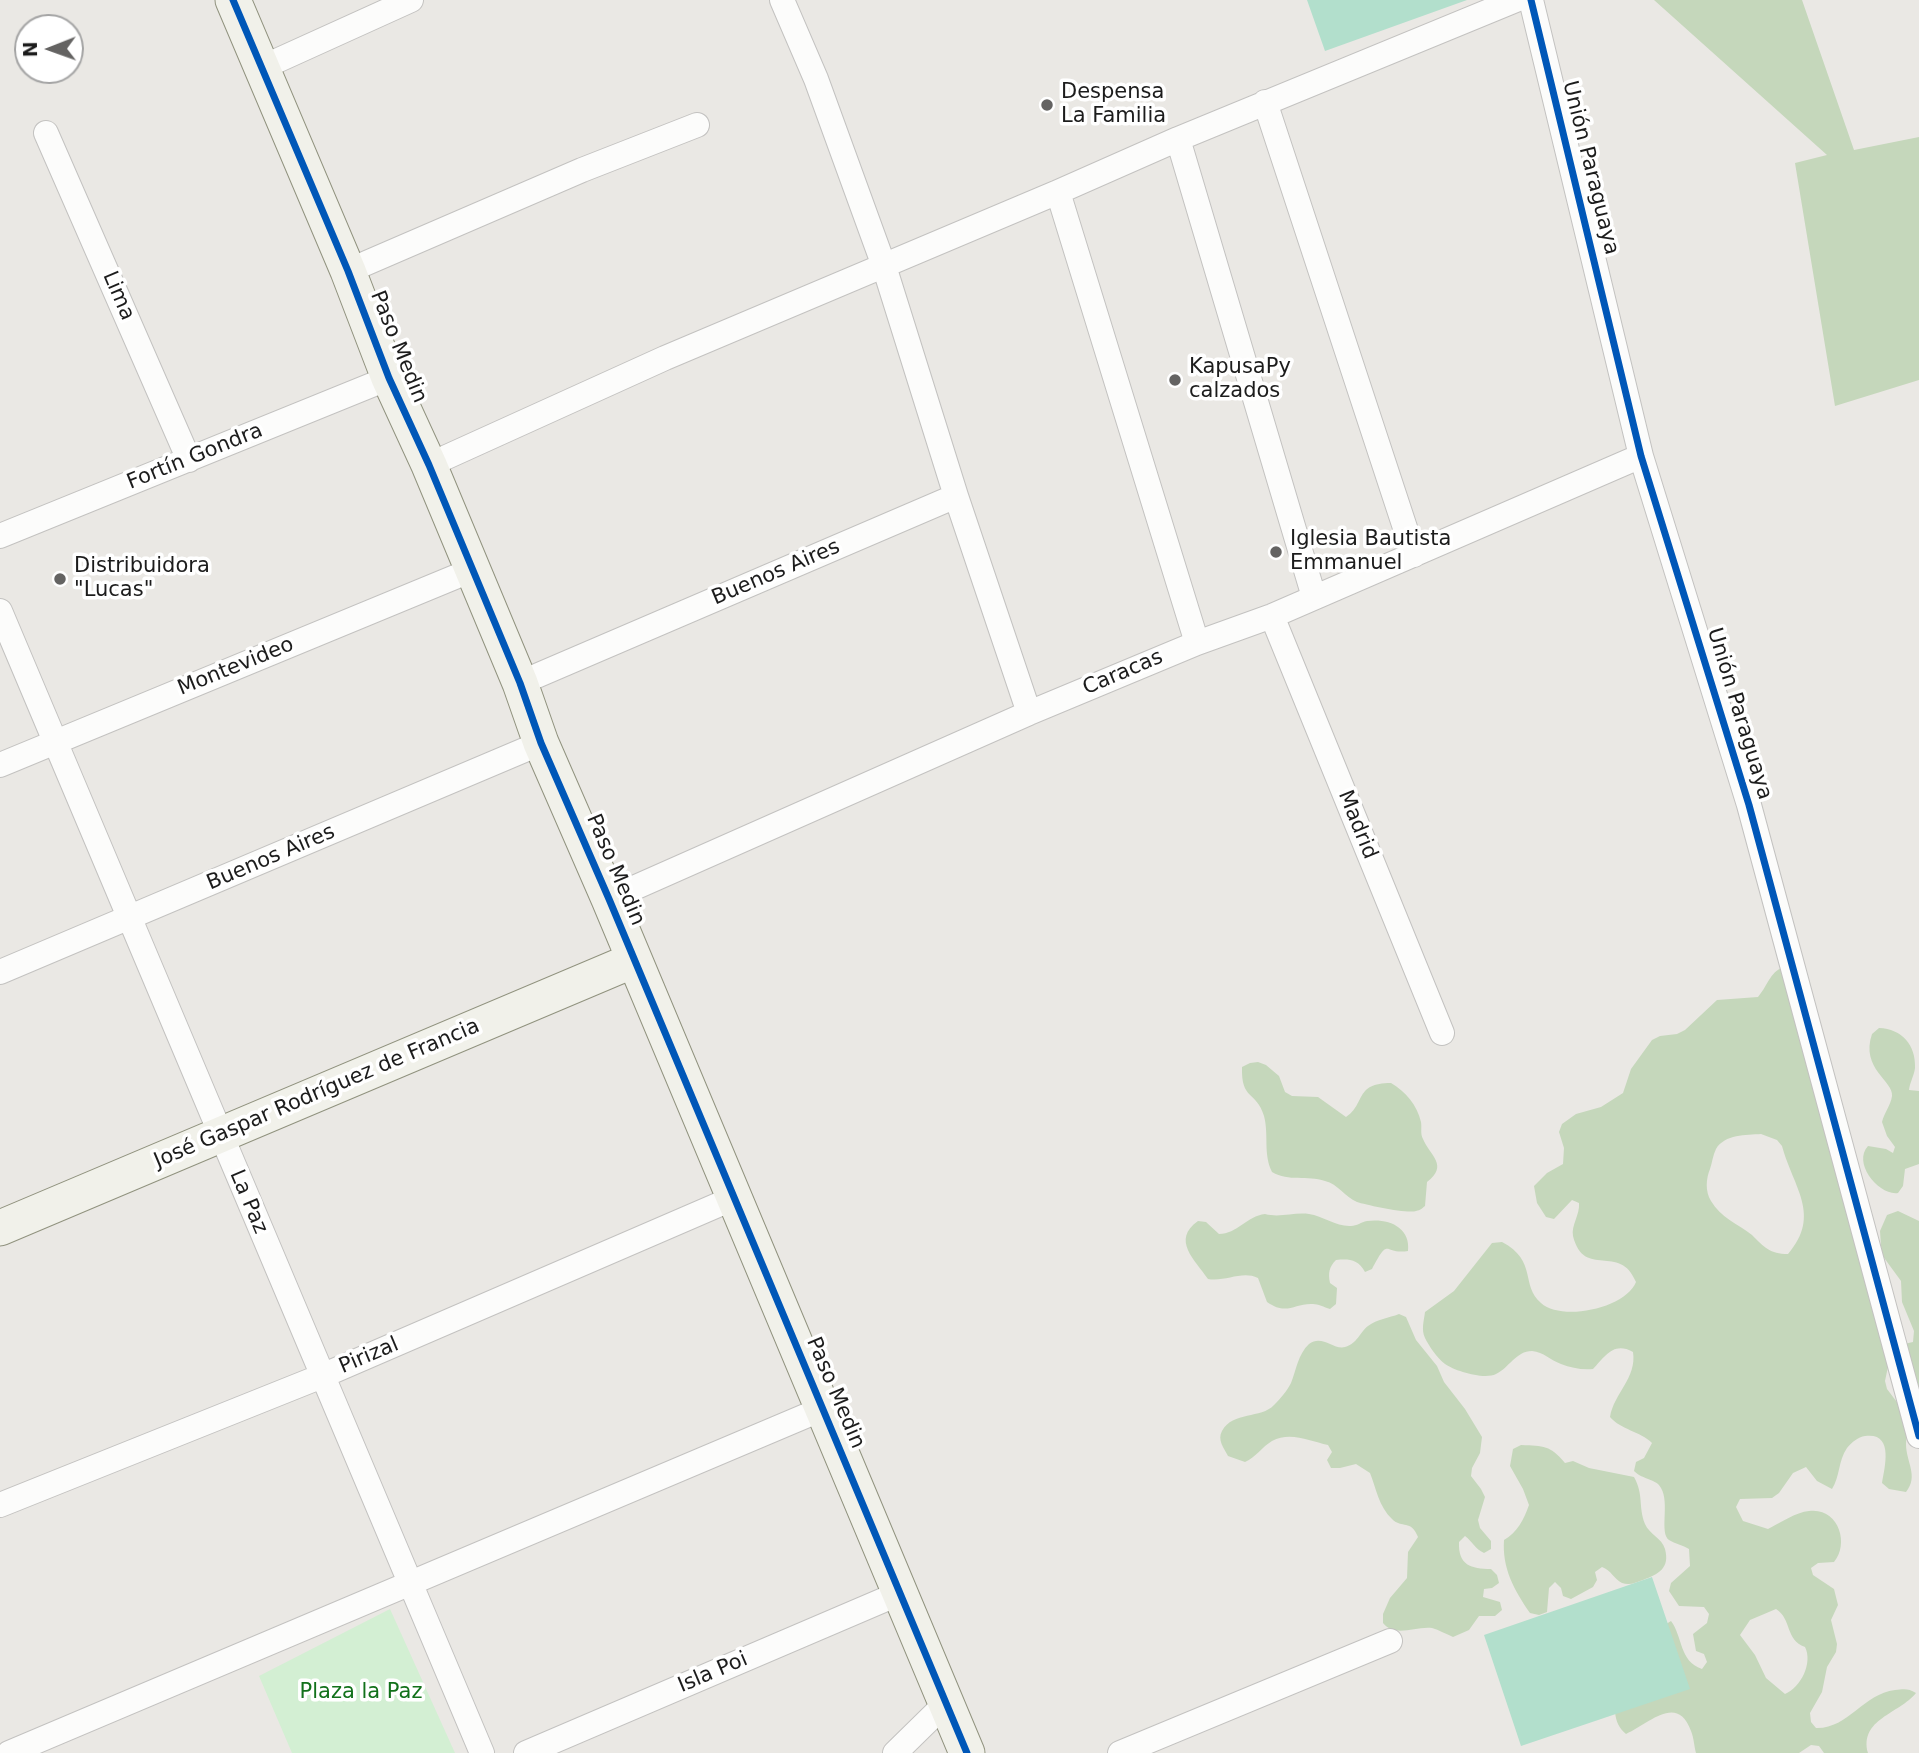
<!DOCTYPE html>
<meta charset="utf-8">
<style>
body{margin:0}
#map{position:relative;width:1919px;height:1753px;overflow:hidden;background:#eae8e4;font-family:"DejaVu Sans",sans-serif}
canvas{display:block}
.north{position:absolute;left:14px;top:14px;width:70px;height:70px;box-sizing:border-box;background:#fff;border:2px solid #a4a4a4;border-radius:50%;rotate:269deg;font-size:19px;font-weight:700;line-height:28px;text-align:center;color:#1c1c1c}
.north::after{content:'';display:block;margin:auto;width:24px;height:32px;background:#646362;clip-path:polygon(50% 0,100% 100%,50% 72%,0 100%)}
</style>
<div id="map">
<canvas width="1919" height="1753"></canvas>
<div class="north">N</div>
</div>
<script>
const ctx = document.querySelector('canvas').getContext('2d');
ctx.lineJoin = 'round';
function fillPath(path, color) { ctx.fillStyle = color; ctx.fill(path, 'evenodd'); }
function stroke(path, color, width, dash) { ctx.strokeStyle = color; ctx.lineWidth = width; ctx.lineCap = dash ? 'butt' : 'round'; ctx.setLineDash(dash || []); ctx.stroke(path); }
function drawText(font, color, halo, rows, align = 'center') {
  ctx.font = font + ' "DejaVu Sans",sans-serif'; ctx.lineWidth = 7; ctx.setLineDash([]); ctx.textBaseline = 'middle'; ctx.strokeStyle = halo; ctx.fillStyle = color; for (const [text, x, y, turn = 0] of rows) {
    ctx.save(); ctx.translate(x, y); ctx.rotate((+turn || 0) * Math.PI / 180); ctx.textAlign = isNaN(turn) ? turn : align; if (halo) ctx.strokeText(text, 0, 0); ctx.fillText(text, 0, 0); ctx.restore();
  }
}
const forest = new Path2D(`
 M1654,0H1802L1854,150L1919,137V380L1835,406L1795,163L1827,155Z
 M1787,966L1890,1357L1885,1381L1887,1389L1912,1422C1910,1429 1906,1436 1906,1444C1906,1462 1919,1476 1906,1492L1889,1489L1882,1483C1885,1466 1894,1432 1865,1436C1858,1437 1852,1442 1847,1448C1838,1461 1840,1477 1832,1489L1817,1481L1806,1467L1793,1473L1779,1493L1772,1498L1740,1499L1736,1507L1743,1521L1768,1529C1780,1523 1796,1512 1809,1511C1838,1507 1850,1543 1834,1562L1818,1563L1811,1568L1813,1575L1834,1589L1838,1605L1831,1620L1837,1644L1836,1652L1827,1667L1822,1692L1810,1713L1811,1722L1816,1728C1848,1729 1863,1694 1895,1690C1904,1689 1908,1688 1916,1693C1899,1714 1859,1719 1868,1753H1824L1819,1746L1811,1745L1799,1753H1696C1694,1746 1694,1738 1691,1731C1677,1693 1649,1724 1626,1734C1619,1728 1616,1722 1615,1712L1663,1626L1671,1621C1683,1637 1679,1661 1702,1669L1707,1662L1704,1654L1696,1651L1693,1634L1707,1623L1709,1614L1704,1607L1679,1606L1669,1591L1671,1583L1690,1566L1689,1549C1683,1545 1675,1544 1669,1540C1659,1533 1670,1503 1661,1488C1657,1479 1643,1480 1634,1471L1636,1462L1644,1458L1652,1443C1640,1431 1621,1430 1610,1417C1614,1393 1637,1378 1633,1352C1613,1341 1605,1357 1593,1369C1582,1370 1571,1368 1561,1364C1550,1360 1544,1352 1532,1351C1516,1351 1509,1368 1496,1374C1484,1380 1455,1371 1445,1364C1437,1358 1429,1346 1425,1338C1421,1329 1424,1321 1425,1312L1454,1291L1492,1243L1502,1242C1538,1261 1520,1285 1541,1303C1562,1322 1626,1308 1636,1282C1620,1242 1584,1280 1573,1236C1571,1225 1580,1215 1579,1203L1572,1200L1554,1219L1546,1217L1537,1203L1534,1186L1547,1173L1563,1164L1564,1148L1559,1132L1562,1124L1576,1114L1601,1107L1623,1093L1631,1069L1652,1040L1660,1036L1677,1034L1685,1030L1717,1000L1758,997C1769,984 1770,970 1787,966ZM1761,1134L1777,1140L1782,1146C1793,1187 1822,1215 1788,1254C1770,1254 1764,1247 1752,1235C1738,1224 1720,1217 1711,1201C1705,1191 1706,1179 1710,1169C1712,1163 1713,1155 1716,1149C1725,1134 1746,1135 1761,1134ZM1776,1609C1792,1619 1785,1640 1805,1647C1813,1663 1801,1687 1785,1694L1766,1678L1755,1655L1740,1635L1750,1620Z
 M1879,1028C1902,1029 1916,1045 1915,1068C1914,1076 1910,1082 1909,1090L1919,1091V1164L1905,1169L1903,1186L1898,1193C1879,1196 1852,1163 1868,1146L1886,1149L1893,1153L1895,1147L1887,1136L1882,1122C1884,1113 1891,1105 1892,1096C1894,1081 1860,1069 1872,1034Z
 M1258,1062L1266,1065L1279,1076L1285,1092L1292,1096L1318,1097L1346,1117C1366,1104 1354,1083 1391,1083C1406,1092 1417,1105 1421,1122C1422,1128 1420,1134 1423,1139C1430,1156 1449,1165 1427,1182L1425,1206C1421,1209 1421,1210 1416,1211C1408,1214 1366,1205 1357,1202C1345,1197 1338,1184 1325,1181C1307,1175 1289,1182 1272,1172C1263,1154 1269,1135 1264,1116C1256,1090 1241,1101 1242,1067L1250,1063Z
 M1898,1211L1919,1221V1392L1904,1344L1913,1342L1914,1331L1902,1302L1901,1281L1882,1255L1881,1246L1880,1231L1887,1215Z
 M1265,1214C1280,1218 1294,1212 1309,1214C1323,1216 1337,1227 1351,1226C1357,1226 1361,1222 1367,1221C1388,1218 1411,1227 1408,1251C1383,1255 1390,1235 1372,1269L1365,1272C1358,1259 1349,1259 1336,1260C1329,1267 1328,1273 1330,1283L1337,1288L1336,1304L1330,1309C1324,1307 1318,1304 1313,1304C1294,1303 1287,1316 1267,1302L1258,1278C1242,1270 1226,1282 1208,1279C1195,1260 1171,1240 1198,1221L1206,1222L1219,1234C1237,1234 1247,1216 1265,1214Z
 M1399,1314L1406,1317L1416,1340L1437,1366L1444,1382L1465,1409L1482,1437L1480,1453L1472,1468L1471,1476L1481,1489L1485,1497L1478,1520L1480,1528L1491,1541V1549L1484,1553C1475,1549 1473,1542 1465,1536L1459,1542C1458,1565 1471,1569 1491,1569L1497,1575L1499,1583L1492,1588L1484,1589L1483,1597L1500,1602L1502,1610L1495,1616H1479L1469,1630L1453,1637C1446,1634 1439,1630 1432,1628C1415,1626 1395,1638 1383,1623V1614L1390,1598L1407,1578L1408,1552L1418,1537C1411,1519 1402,1529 1392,1519C1379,1507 1376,1488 1370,1473L1356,1464L1340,1468H1331L1327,1460L1332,1452L1328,1445C1310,1441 1290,1431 1272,1441C1262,1447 1256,1457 1245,1462L1228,1456C1224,1448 1217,1440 1222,1431C1233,1411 1261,1419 1274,1405C1280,1399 1287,1391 1291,1383C1296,1371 1298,1354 1309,1344C1322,1334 1333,1350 1345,1347C1358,1343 1359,1333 1368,1326C1377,1319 1389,1318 1399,1314Z
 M1521,1445C1544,1446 1550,1445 1565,1463L1573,1461L1589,1468L1634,1477C1644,1495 1638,1506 1645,1524C1649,1534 1662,1538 1665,1549C1670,1568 1659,1574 1643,1580C1637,1582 1630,1586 1622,1583C1614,1579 1611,1570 1602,1567L1595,1572L1597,1580L1593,1587L1571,1599L1563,1596L1561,1588L1555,1582L1549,1588L1547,1612L1539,1615L1530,1613C1514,1590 1502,1568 1504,1540C1517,1533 1524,1519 1529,1505L1523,1489L1510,1466L1513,1449Z`);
const park = new Path2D(`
 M390,1609L455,1753H292L259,1676Z`);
const pitch = new Path2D(`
 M1307,0H1467L1325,51Z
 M1652,1577L1690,1689L1521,1746L1484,1635Z`);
const street = new Path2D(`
 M782,0L816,79L884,266L956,496L1029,713
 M1531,0L1641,456L1749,805L1919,1436
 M261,68L411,0
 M1265,102L1414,555
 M46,133L189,460
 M1178,139L1314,597
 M1058,192L1197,643
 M348,271L582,170L697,125
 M429,465L665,358L1058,192L1178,139L1516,0
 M0,536L389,378
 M0,611L482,1753
 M1272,616L1442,1033
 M520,683L956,496
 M0,765L472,570
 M609,899L1029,713L1197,643L1272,616L1641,456
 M0,972L541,743
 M0,1505L322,1376L734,1198
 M9,1753L822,1409
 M526,1753L900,1593
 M895,1753L946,1703
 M1120,1753L1390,1641`);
const secondary = new Path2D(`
 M233,0L348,271L389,378L429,465L520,683L541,743L609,899L967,1753
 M0,1228L634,960`);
const cycleway = new Path2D(`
 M233,0L348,271L389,378L429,465L520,683L541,743L609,899L967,1753
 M1531,0L1641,456L1749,805L1919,1436`);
const markers = [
 [1047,105,7,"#646362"],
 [1175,380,7,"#646362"],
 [1276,552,7,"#646362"],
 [60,579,7,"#646362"]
];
const poiNames = [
 ["Despensa",1061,93],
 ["La Familia",1061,117],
 ["KapusaPy",1189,368],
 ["calzados",1189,392],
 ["Iglesia Bautista",1290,540],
 ["Emmanuel",1290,564],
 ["Distribuidora",74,567],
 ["\"Lucas\"",74,591]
];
const streetNames = [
 ["Unión Paraguaya",1590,168,76],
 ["Lima",118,296,67],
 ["Paso Medin",398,347,68],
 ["Fortín Gondra",195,457,-22],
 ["Buenos Aires",776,573,-23],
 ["Montevideo",236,667,-22],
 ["Caracas",1123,673,-23],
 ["Unión Paraguaya",1739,714,73],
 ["Madrid",1357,825,68],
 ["Buenos Aires",271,858,-23],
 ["Paso Medin",615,870,67],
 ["José Gaspar Rodríguez de Francia",317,1094,-23],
 ["La Paz",248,1202,67],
 ["Pirizal",369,1356,-23],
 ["Paso Medin",835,1393,67],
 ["Isla Poi",713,1673,-23]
];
const parkNames = [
 ["Plaza la Paz",361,1693]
];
fillPath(forest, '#c5d7bb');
fillPath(park, '#d3efd3');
fillPath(pitch, '#b2dfcc');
stroke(street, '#c3c2c0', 26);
stroke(secondary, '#90927e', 37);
stroke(street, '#fcfcfb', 24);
stroke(secondary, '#f1f1ea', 35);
stroke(cycleway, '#0057b8', 7);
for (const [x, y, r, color] of markers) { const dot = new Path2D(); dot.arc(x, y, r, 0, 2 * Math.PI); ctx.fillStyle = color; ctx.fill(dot); stroke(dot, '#fff', 2.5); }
drawText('21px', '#1c1c1c', '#fff', poiNames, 'left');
drawText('21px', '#1c1c1c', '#fff', streetNames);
drawText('21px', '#12711b', '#fff', parkNames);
</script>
